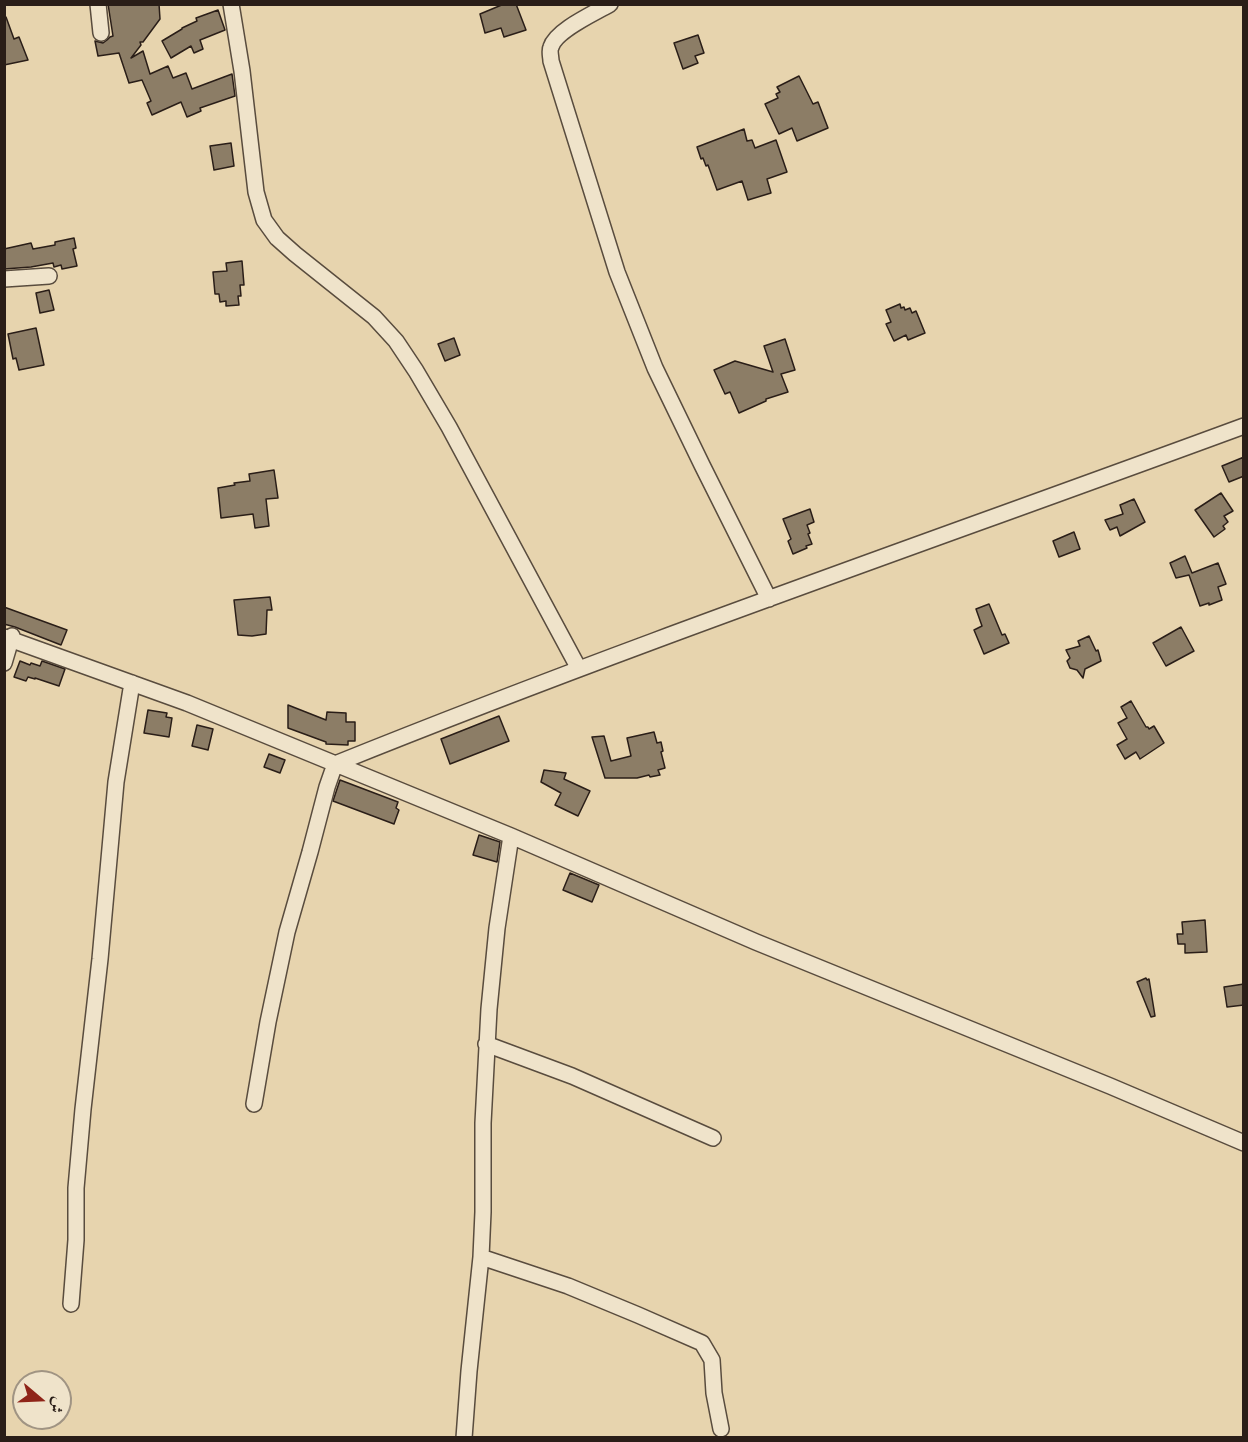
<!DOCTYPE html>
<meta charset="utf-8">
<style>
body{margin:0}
#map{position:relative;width:1248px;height:1442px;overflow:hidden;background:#e7d4ae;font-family:Cardo,Amiri,serif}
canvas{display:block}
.frame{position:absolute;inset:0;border:6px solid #2a1e18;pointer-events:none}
.north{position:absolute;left:12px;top:1370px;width:60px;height:60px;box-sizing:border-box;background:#efe3ca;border:2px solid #a09483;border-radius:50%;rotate:109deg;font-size:16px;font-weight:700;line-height:24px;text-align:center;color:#2a1e18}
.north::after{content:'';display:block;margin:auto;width:21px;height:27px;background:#8f2418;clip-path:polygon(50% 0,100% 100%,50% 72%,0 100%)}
</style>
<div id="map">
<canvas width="1248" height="1442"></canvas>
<div class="frame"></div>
<div class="north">ش</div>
</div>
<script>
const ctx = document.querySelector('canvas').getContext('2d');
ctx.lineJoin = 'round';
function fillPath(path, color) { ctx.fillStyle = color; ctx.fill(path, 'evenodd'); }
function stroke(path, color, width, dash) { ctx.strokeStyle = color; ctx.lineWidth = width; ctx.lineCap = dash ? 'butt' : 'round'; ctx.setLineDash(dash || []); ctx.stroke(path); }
const building = new Path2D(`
 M108,4H159L160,19L143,42H140L141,45L131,58L143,51L150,74L168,66L173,78L186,73L192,89L232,74L235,96L200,108L201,111L187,117L181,102L152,115L147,103L151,101L142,80L129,83L119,53L98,56L95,41L103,43L107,40L110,37L113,36Z
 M504,4H516L526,30L504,37L501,28L485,33L480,14Z
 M218,10L225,30L200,40L203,49L194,53L191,46L171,58L162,41L182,29V28L197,21L196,18Z
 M6,17L14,39L19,37L28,60L4,65V18Z
 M698,35L704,53L695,56L698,63L683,69L674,43Z
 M799,76L813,104L818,102L828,128L797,141L792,128L779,134L765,104L778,98L776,94L780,92L777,87Z
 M744,129L747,141L752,140L755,148L776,140L787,172L767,179L771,193L748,200L742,181L717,190L708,165L706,166L703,158L701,159L697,147Z
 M231,143L234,166L214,170L210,146Z
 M74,238L76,248L73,249L77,266L62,269L61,265L54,267L53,263L31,267L4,269V249L31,243L33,249L55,245V242Z
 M242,261L244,285H240L241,296H238L239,305L226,306V301L220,302L219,294H215L213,272L227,271L226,263Z
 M49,290L54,310L40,313L36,293Z
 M900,304L901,308L904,307L905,310L910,308L912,313L916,311L925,333L908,340L906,335L894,341L886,324L891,322L886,310Z
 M36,328L44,365L19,370L16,358L13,359L8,334Z
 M454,338L460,355L445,361L438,344Z
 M785,339L795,370L781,374L788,392L766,399V401L739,413L730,392L725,394L714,370L735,361L773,372L764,346Z
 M1244,457V476L1229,482L1222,466Z
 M274,470L278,498L266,499L269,526L255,528L253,514L221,518L218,488L235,485L234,483L250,481L249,474Z
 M1221,493L1233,511L1224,516L1228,522L1223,526L1225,529L1214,537L1195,510Z
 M1134,499L1145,522L1120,536L1117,527L1110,530L1105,520L1123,514L1120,505Z
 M810,509L814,522L807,525L810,533L808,534L812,544L806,546L807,548L793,554L788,541L791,539L783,519Z
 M1074,532L1080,549L1059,557L1053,541Z
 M1185,556L1192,573L1218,563L1226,584L1218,587L1222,600L1209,605V603L1200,606L1189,575L1176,578L1170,563Z
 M270,597L272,610H267L266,634L252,636L238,635L234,600Z
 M989,604L1002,635L1005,634L1009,643L984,654L974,630L982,626L976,609Z
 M4,607L67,630L61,645L15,627L4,624Z
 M1181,627L1194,651L1166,666L1153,643Z
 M1089,636L1096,651L1098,650L1101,661L1085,669L1083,678L1077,670L1070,668L1067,661L1070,658L1066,650L1080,646L1078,641Z
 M20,661L30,665L31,663L40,666L42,661L65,669L59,686L35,678V679L28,677L26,681L14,677Z
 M1131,701L1146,727H1148L1149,729L1154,726L1164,743L1140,759L1136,752L1125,759L1117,745L1127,739L1118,723L1127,718L1121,707Z
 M288,705L326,720L327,712L346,713V722H355V741H348V745L326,744V742L288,728Z
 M148,710L167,713L166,717L172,718L169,737L144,733Z
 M499,716L509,741L450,764L441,739Z
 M197,725L213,729L208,750L192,746Z
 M654,732L657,743L661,742L663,751L661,752L665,768L658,770L660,775L650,777L649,775L637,778H605L592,737L604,736L611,761L631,756L627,738Z
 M269,754L285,760L280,773L264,767Z
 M544,770L566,773L564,779L590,791L578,816L555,805L561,793L541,782Z
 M340,780L398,802L396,808L399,810L394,824L333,801Z
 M479,835L500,842L497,862L473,855Z
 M570,873L599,885L592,902L563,890Z
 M1205,920L1207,952L1185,953V944H1178L1177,934H1183L1182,922Z
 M1146,978L1147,980L1149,979L1155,1016L1151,1017L1137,982Z
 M1244,984V1005L1227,1007L1224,987Z`);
const minor = new Path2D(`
 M98,4L101,33
 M231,4L242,71L256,192L264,220L277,238L295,254L374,317L396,341L416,371L449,427L579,669
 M610,4C595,13 556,30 551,47C549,51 551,57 551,61L617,272L655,368L702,465L769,599
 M4,279L49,276
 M4,637L187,703L511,836L756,942L1110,1086L1244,1143
 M4,663L12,636
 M486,1044L572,1076L713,1138
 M254,1104L268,1022L287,932L310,852L327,787L335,764C635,643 940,538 1244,426
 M481,1257L568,1286L638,1315L702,1343L712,1360L714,1393L721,1429
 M71,1304L76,1240V1188L83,1109L100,959L116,782L132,683
 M464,1438L469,1371L481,1257L483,1212V1123L489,1009L497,928L511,836`);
fillPath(building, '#8c7d66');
stroke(building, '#2a1e18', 1.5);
stroke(minor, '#594c3e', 18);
stroke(minor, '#efe3ca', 15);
</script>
